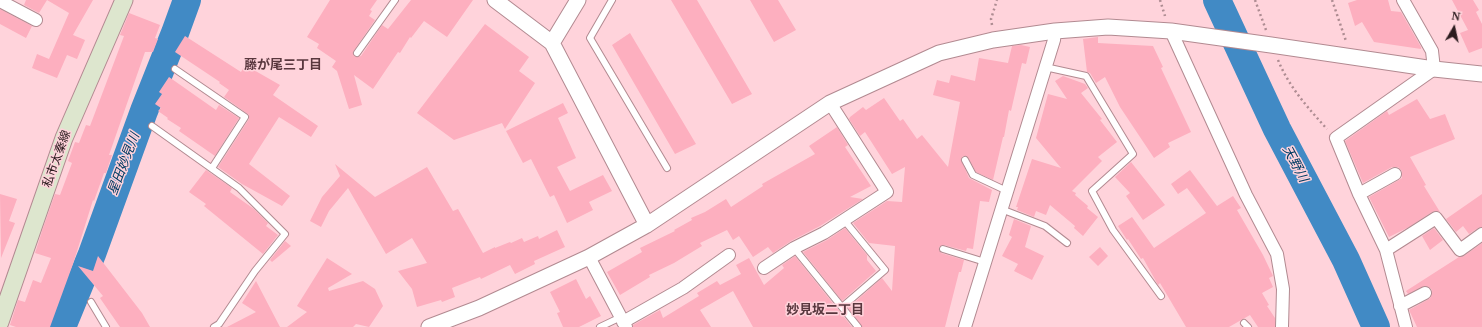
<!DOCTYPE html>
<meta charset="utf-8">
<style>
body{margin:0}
#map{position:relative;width:1482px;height:327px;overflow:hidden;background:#ffd3db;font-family:"Noto Serif",serif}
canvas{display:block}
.north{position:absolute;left:1434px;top:8px;width:40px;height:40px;-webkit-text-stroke:3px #ffd3db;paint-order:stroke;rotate:9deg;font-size:11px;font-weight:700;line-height:16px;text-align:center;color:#2c1c1f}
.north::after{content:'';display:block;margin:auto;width:14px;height:18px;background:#2c1c1f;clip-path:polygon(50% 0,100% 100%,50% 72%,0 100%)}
</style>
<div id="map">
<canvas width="1482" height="327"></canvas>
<div class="north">N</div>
</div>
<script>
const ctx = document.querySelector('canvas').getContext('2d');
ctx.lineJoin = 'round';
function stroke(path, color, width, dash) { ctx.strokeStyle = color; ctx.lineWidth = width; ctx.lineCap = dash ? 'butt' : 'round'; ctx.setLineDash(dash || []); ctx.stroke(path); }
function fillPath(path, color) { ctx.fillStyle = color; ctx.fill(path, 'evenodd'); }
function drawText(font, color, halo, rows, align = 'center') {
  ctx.font = font + ' "Noto Serif","Noto Sans JP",serif'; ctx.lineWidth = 3; ctx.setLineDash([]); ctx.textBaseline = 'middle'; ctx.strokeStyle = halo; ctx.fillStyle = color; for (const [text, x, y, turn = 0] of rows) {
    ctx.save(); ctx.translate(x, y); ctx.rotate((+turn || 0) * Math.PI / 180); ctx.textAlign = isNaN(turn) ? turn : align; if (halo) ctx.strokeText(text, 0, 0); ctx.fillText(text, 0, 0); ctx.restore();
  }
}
const river = new Path2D(`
 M1217,0L1277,129L1346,260L1376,327
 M62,327L92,254L144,111L175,33L187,0`);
const building = new Path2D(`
 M26,0H93L73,35L85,40L77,59L67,55L57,78L32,68L37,54L49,59L69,13L47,0L39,13L24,5Z
 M330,0H377L370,10L372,11L369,16L375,20L353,52L354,56L357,57L361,56L382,25L388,29L411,0H473L447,37L424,21L411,38L410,37L400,53L398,52L373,89L354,75L362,105L349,109L337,71L332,67L336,61L317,48L319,44L307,37Z
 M671,0H697L752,94L732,104Z
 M750,0H778L796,30L774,42Z
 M1357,0H1388L1391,11L1401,12L1421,47V49L1374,42L1362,22L1355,26L1348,3Z
 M1452,0H1473L1479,10L1476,12L1482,24V48L1469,53L1460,33L1468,30Z
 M0,9L32,26L26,38L0,24Z
 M129,13L160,25L155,38L158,39L153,52H145L109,155H112L106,173H104L94,201L93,200L73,264L50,327H16L10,325L18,300L25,302L33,280L41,283L51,258L35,253L43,228L55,194L60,195L72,163L68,161L75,142L79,143L86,125L90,126L124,36L120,35Z
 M485,24L529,57L519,71L535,83L505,129L502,123L454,140L417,113Z
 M630,33L696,144L675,154L612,45Z
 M185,36L241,72L245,65L280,85L273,95L318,126L311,137L279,117L249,164L290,196L282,206L242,184L218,167L249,119V115L224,97L229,90L219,83L220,82L175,52Z
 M1098,37V43L1153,46L1163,67L1161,68L1191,132L1168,143L1170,147L1154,158L1120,107L1105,77L1096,83L1090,73L1087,72L1083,39Z
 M1021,45L1030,47L1026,64L1022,63L1011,111L1009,110L1004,137H1003L993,180L976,172L967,156H963L961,159L969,178L992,190L989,202L980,201L973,249L967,248L966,251L944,245L939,247V250L941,253L964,260L961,272H959L945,327H862L848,308L882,278L892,291L895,246L869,243L853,223L887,201L902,202L905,167L892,174L865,132L860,136L849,119L850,117L863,107L866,110L884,98L900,121L903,119L917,139L922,135L948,167L960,102L933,95L937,80L949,83L951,75L975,81L979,58L1008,63L1012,46Z
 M1063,76L1085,84L1088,88L1081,93L1102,119L1100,120L1117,142L1098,157L1102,161L1072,191L1076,193L1075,195L1088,206L1087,208L1098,217L1083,236L1074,228L1075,226L1050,205L1046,215L1036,211L1034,217L1017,210L1018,207H1016L1032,159L1061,168L1036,138L1048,94L1067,99L1055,81Z
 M169,77L216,110L219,105L239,118L215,156L179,131L181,128L167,119L168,118L158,111L161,108L155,104L162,94L159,92Z
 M1417,99L1430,119L1445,114L1455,139L1410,157L1426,185L1424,186L1440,212L1436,211L1432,212L1409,227L1389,237L1369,197L1399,180L1402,178V171L1398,167H1392L1363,183L1345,141L1387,111L1389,115Z
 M563,103L568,113L558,118L576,158L557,167L570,191L603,175L612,191L589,202L593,210L567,223L554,195L550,197L531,159L523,163L506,131Z
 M837,127L848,145L845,147L871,186L850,197L863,199L820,226L791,241L773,253L768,247L753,257L739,236L733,240L727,230L700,243L702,246L674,263L649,275L650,277L620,295L607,272L642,252L640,248L675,231L674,230L692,220L691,218L705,212L726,199L731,207L763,186L762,184L815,154L809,146Z
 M1131,162L1165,205L1143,220L1126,196L1130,193L1115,177Z
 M335,164L375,197L427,167L453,211L458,209L483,253L495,247V248L510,242L511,243L522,238L524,242L538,236L539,239L557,230L565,247L534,261L535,264L515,274L510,265L481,279L480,277L452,288L455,297L442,302L441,300L417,307L412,289L398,271L427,263L412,238L386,254L348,188L329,211L321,227L310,221L322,197L340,176Z
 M206,170L232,188L230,192L254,209L268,223L266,226L278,235L263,254L204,206L206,204L189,192Z
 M1190,170L1217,206L1233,196L1241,208L1237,210L1263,255L1273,276L1269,278L1273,287L1262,293L1269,305L1267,306L1275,318V327H1258L1250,315L1229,327H1186L1160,283L1158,285L1143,258L1141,259L1128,239L1127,240L1118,226L1132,217L1154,248L1206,213L1187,188L1178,194L1171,184Z
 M0,194L17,199L9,221L15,223L1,258Z
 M1482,194V227L1478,228L1469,234L1463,226L1456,232L1446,219Z
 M1014,219L1031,226L1025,247L1044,256L1032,280L1014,271L1018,264L1002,256L1012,237L1009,235Z
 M845,228L867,255V260L876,271L842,301L803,252L827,240Z
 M1434,228L1443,240L1430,250L1422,236Z
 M285,241L291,246L272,262L270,260Z
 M1482,243V327H1417L1409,310L1429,299L1431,297L1432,290L1429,287L1425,286L1408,294L1406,291L1459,257L1464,256Z
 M1100,247L1108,256L1098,266L1089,257Z
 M98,256L142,313L150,327H120L102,301L100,298L103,296L78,266L93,271Z
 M795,256L852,327H753L733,291L700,310L711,327H633V325L660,310L663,318L699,296L697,293L717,281L720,285L741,274L736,265L749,258L764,285L784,268L782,265Z
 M327,258L352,274L328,288L329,291L363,281L375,289L383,306L369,327L356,324L353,327H287L307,312L297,306Z
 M576,279L586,299L590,296L601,316L579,327H563L557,313L560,312L550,292Z
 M256,281L280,327H227L256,312L242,303Z`);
const path = new Path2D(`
 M1160,0L1165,16
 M1255,0L1266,30
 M1332,0L1346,41
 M992,25L991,19L997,0
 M1278,60C1289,87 1308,108 1327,129`);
const service = new Path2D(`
 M612,0L590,38L667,168
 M357,53L395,0
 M1045,67L1086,76L1133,154L1092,191L1113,230L1161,296
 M175,69L245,117L212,168
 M152,126L239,188L285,234L255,271L219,324L214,327
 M965,160L973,175L1007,191
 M1001,209L1045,226L1067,243
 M794,248L858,327
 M943,249L985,262
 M91,302L106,327
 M842,307L885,270L844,220
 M1244,323L1248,327
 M600,327L621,317`);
const minor = new Path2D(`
 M1403,0L1432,51L1434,69L1336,138L1359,194L1386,250L1406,327
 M0,1L36,20
 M1171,31L1246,195L1277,254L1283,289L1282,327
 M1359,194L1395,174
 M1386,250L1436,218L1460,250L1482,234
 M589,257L626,327
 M764,268L794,248L824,233L887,192L830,103
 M1400,306L1425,293
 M623,322L683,288L729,255
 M965,327L1054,40L1055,31`);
const tertiary = new Path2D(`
 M495,0L552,43L647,225
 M552,43L578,0
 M429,327L479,308L589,257L647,225L830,103L939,53L993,40L1055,31L1108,27L1171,31L1271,45L1434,69L1482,74`);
const secondary = new Path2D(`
 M0,322L64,138L124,0`);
const streetNames = [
 ["私市太秦線",57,159,-70]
];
const neighbourhoodNames = [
 ["藤が尾三丁目",283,65],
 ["妙見坂二丁目",825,310]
];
const waterNames = [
 ["星田妙見川",124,164,-69],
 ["天野川",1295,164,62]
];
stroke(river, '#418ac5', 28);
fillPath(building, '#fdafbf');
stroke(service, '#b28a91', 8);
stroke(minor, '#b28a91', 14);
stroke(tertiary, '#b28a91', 17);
stroke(secondary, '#b28a91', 19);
stroke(path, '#ae8c92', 2.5, [2, 3]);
stroke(service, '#fff', 6);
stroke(minor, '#fff', 12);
stroke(tertiary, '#fff', 15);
stroke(secondary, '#dde6ce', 17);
drawText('12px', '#2c1c1f', '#ffd3db', streetNames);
drawText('bold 13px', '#59373e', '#ffd3db', neighbourhoodNames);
drawText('italic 13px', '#013b62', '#ffd3db', waterNames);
</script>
